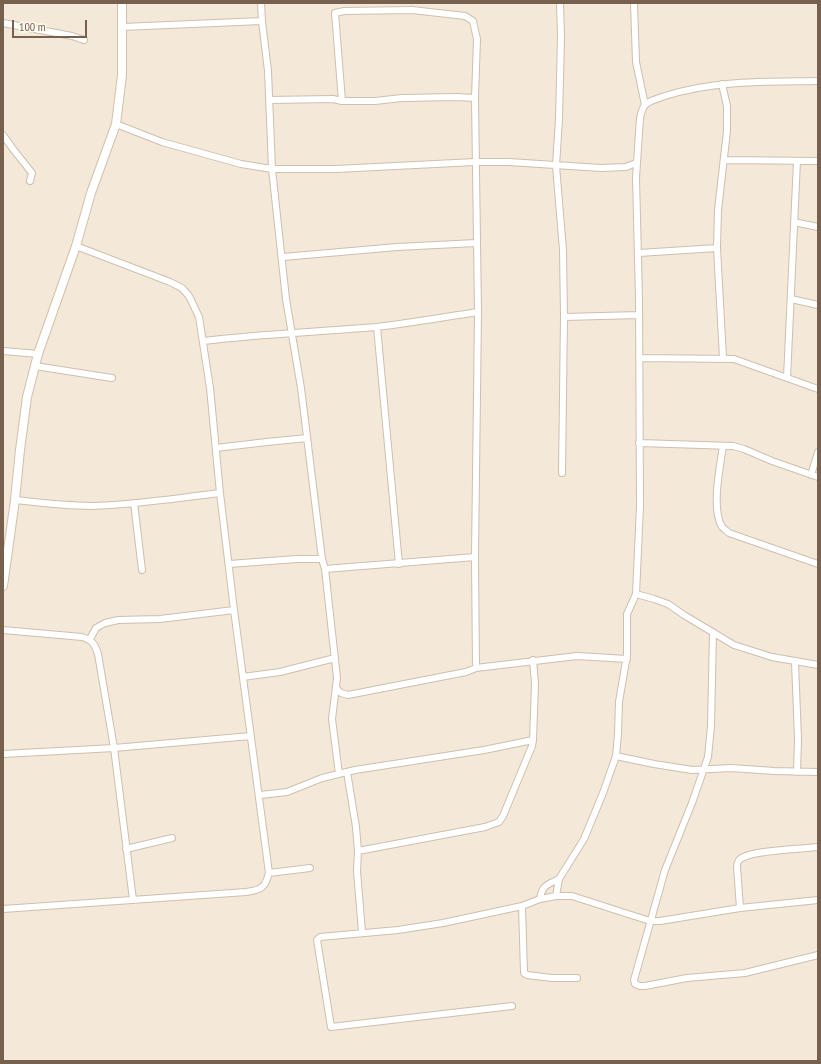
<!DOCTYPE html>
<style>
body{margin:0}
#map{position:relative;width:821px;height:1064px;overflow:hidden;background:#fcf7e9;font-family:"PT Sans Narrow",sans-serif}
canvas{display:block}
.frame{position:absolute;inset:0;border:4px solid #77604d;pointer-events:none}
.scale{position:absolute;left:12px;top:20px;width:75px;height:18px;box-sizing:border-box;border:2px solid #77604d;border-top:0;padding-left:5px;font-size:12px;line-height:14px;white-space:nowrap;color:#77604d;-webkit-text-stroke:3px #fffaf0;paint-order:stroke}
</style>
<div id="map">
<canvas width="821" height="1064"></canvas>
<div class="frame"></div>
<div class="scale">100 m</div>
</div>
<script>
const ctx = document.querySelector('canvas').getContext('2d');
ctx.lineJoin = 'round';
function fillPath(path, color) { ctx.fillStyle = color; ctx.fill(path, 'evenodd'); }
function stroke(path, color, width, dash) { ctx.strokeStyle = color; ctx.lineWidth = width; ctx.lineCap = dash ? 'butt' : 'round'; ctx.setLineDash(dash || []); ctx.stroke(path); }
const residential = new Path2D(`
 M3,3H818V1061H3Z`);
const street = new Path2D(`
 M261,3L262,21L268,71L272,169L286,299L301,388L322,559L325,569L337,678L332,719L339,774
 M560,3L561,37L559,119L556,166L563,250L564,317L562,473
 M634,3L636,62L645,105
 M3,23L72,36L84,40
 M122,27L262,21
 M818,81C767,82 714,80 665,96C659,98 651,100 646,104C642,107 641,114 640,118L636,178L639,299L640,506L636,594L627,614V655L619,702L618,734L616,756L654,764L692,770L731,768L774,771L818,772
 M722,84L727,106V131L718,210L717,248L723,358
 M269,100L333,99L342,101H375L402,98L456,97L475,98
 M342,101L335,13L344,11L412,10L465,16L473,21L477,39L475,98L478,312L475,557L476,668
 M116,124L162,142L241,164L272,169H336L475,162H509L601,168L626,167L636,163
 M3,135L13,149L32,173L30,181
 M724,160L818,161
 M794,222L818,227
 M639,253L717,248
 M283,257L397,247L476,243
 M791,299L818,305
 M564,317L639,315
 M377,327L399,564
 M203,341C260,334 318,332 376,327C410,323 444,317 478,312
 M3,351L38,354
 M639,358L734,359L818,389
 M35,366L112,378
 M787,378L797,161
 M639,443L733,446L744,449L772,461L818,477
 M723,446C720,467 711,508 722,527C724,529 727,531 729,533L818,564
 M216,448L267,442L307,438
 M811,475L818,452
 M15,500C41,503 66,506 92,506C135,505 177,498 220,493
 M134,503L142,570
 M229,564L297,559H322
 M325,569L475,557
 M636,594L654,599L668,604L684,615L734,645L772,657L818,665
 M3,630L82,637C92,640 95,644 98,654L114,748L133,900
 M713,632L711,726L708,757L692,803L665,870L634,980L635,984L640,986H645L687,978L745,973L818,955
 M90,639L96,628L105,623L118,620L160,619L234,610
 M795,662L798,739L797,772
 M243,677L280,672L335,658
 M336,688L341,693L348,695L466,672L476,668L577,656L627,659
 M3,754L114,748L251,736
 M347,772L356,827L358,851L357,871L362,932
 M260,795L287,792L322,778L355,770L484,750L533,740L535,684L533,660
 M126,849L172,838
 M358,851L485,827L499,822L503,816L532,746L533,740
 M269,873L310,868
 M556,896L559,879L584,839L603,793L616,756
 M540,899C542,885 547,885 559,879
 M522,906L524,973L527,975L552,978H577
 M740,908L737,867C737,864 738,861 740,859C751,850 802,849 818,847
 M3,909L246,892C261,890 265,888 269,873L234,610L220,493L210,388L199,317L189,296L182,288L170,282L76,246
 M512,1006L331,1027L317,940L320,937L398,930L443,923L522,906L540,899L556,896H572L650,921H660L740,908L818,900`);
const secondary = new Path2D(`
 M3,586L15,500L20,450L27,397L38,354L76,246L91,193L116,124L122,75V3`);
fillPath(residential, '#f4e9d8');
stroke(street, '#cebfaf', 8);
stroke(secondary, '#d1c0ac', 10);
stroke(street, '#fff', 6);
stroke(secondary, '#fff', 8);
</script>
